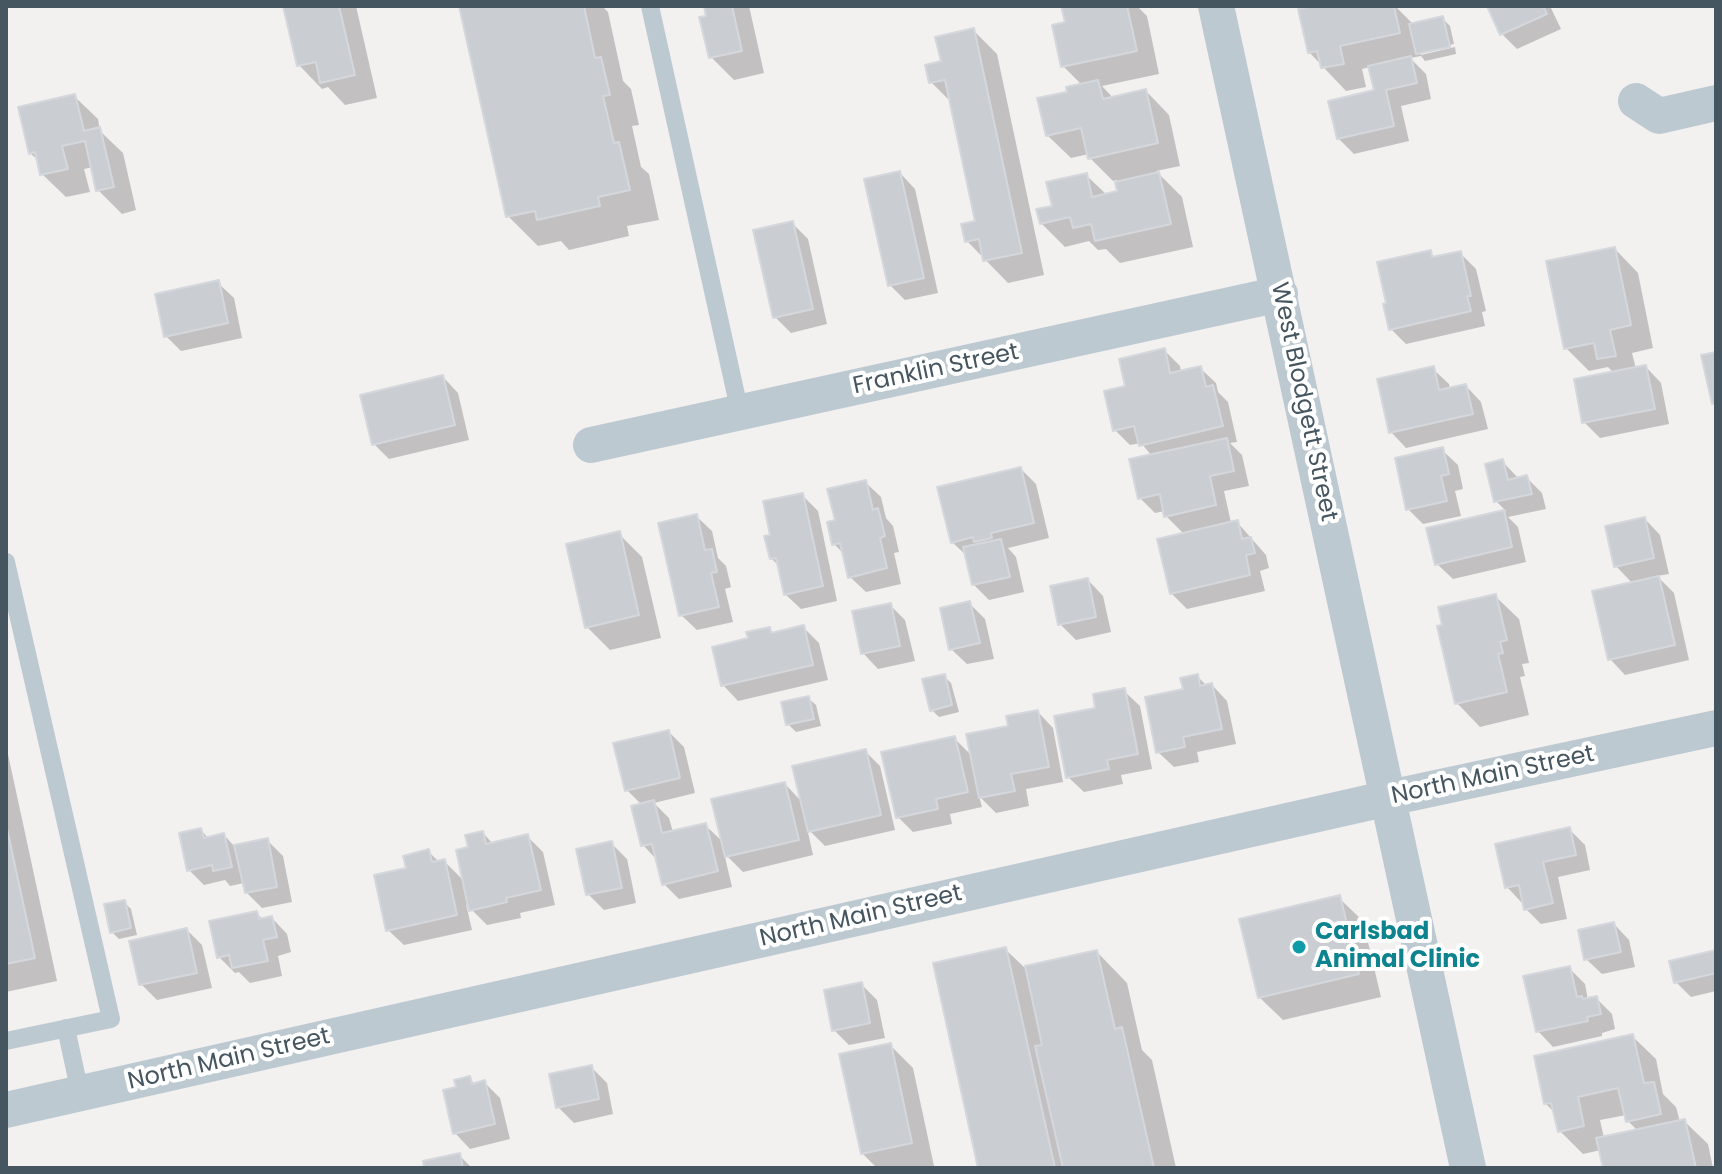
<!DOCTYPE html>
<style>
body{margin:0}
#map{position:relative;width:1722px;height:1174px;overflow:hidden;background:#f3f0f0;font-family:Poppins,sans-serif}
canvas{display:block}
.frame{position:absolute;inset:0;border:8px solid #465660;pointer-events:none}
</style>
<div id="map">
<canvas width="1722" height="1174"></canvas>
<div class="frame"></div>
</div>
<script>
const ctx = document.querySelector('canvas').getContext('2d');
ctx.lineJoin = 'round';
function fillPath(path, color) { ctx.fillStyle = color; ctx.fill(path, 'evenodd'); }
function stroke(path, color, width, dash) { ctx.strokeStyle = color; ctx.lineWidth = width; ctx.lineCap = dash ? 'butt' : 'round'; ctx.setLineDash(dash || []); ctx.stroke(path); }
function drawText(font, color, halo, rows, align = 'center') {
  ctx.font = font + ' Poppins,sans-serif'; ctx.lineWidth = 8; ctx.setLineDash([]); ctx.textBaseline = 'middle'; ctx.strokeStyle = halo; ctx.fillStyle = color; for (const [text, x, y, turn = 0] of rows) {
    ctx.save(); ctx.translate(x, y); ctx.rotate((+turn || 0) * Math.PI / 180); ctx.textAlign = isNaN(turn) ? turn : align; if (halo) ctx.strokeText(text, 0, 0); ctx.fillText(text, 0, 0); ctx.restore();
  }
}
const shadow = new Path2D(`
 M285,6H356L377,98L345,105L328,87L322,89L299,65Z
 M461,6H602L608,12L623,81L631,89L639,125L632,126L641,167L649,174L659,220L627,226L629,236L569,250L561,241L538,246L508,216Z
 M706,6H749L764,73L734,80L711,57L708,17Z
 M1063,6H1137L1147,16L1159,74L1102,86L1114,99L1146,91L1169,115L1180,166L1156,171L1182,197L1193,247L1120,263L1106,249L1098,250L1089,241L1065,247L1041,223L1054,207L1086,175L1107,195L1119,192L1117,180L1113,181L1090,158L1089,154L1071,158L1047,135L1069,93L1082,85L1063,66L1067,24Z
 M1323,6H1395L1414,25L1442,18L1450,26L1454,44L1421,51V55L1455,47L1456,54L1425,61L1421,56L1410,58L1426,74L1431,99L1401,106L1409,141L1354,154L1338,138L1376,92L1370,67L1362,69L1366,87L1346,91L1309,52Z
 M1489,6H1550L1561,29L1517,49L1502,34Z
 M974,31L997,54L1044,275L1008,283L967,241L978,223L952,103L931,82Z
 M74,96L98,119L100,131L123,153L136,210L122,214L98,190L93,167L84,169L90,192L66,197L42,174L40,162L30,153Z
 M900,173L915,189L938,293L905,300L890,285Z
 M792,223L808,239L827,324L791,333L775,317Z
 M1615,249L1638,273L1653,348L1632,353L1636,369L1646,367L1661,383L1669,424L1600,438L1584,422L1614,373L1608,367L1589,371L1566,348Z
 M1430,252L1436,259L1460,253L1476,269L1486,311L1482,312L1485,326L1406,344L1391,329Z
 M218,283L234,298L242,338L181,351L166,336Z
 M1164,350L1180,366L1181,372L1200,368L1216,383L1218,392L1228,402L1237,442L1230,443L1242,455L1249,486L1224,491L1231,523L1237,522L1266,555L1269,568L1260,571L1265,591L1187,609L1171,593L1184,534L1166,516L1165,511L1155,513L1140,498L1152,456L1141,443L1130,445L1115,430L1127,388Z
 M1433,369L1449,384L1450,390L1466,386L1481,402L1488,429L1406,448L1391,432Z
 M443,377L458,393L469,440L389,459L374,444Z
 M1442,450L1458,465L1463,489L1455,491L1461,516L1423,524L1408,509Z
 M1503,462L1519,479L1527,478L1542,493L1546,509L1508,517L1518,527L1526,562L1453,579L1437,564L1429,529L1506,511L1496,501Z
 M1021,469L1036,484L1049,538L1008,548L1016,557L1024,592L989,600L973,584L968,557L952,542Z
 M865,482L881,497L886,518L893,526L899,552L894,553L901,584L866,592L850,577L845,555L834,544L837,521Z
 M802,495L818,511L837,601L801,609L785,594L780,567L771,558L773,536Z
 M696,516L712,531L718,558L726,566L731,587L725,589L733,622L697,630L681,615Z
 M1645,519L1660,535L1669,574L1657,576L1674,593L1689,660L1625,675L1610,659L1633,584L1616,566Z
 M619,534L642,557L661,638L610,650L587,627Z
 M1088,580L1103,596L1111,632L1076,640L1060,624Z
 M1495,596L1519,619L1529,663L1522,664L1525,676L1520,677L1529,715L1480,727L1457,703Z
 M969,603L985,619L994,659L967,664L951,649Z
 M890,605L905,620L915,661L878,669L863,653Z
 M804,628L819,643L828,680L738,701L723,685L750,640L769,629L775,634Z
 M944,676L951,683L959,712L939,717L932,710Z
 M1197,676L1207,686L1212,685L1227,701L1236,744L1197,752L1199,762L1174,767L1158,752L1185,691Z
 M1124,691L1140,706L1152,769L1121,775L1123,784L1084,792L1068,777L1098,709Z
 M808,698L816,705L821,726L796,732L788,724Z
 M1038,712L1053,728L1063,782L1026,789L1029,806L996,813L979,796L982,807L950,814L952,824L913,832L898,817L954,738L973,757L1010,728Z
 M669,732L684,747L695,793L654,803L669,818L673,832L705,825L724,843L785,784L803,803L865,751L880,766L895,830L825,846L807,828L813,855L743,872L724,853L732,887L679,899L664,884L658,861L643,845L642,805L627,790Z
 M6,745L57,981L6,992Z
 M1569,829L1585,845L1590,870L1558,877L1567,919L1541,924L1526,909L1524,902L1522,903L1507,887Z
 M201,830L209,839L224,835L235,847L267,840L283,856L292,902L262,908L246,892L244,883L230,886L225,880L204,885L189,870Z
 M483,833L493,844L528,837L543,852L555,905L520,913L521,918L487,925L466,904L472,930L404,945L388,930L408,869L429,852L439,862L444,861L465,882L471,849Z
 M612,844L627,859L636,903L604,910L588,894Z
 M1339,898L1363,921L1381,997L1283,1020L1259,997Z
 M124,902L131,909L137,935L119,939L112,932Z
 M256,913L264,920L272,918L287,934L291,952L278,956L282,976L250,983L239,972L235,973L219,957Z
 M1614,924L1629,940L1635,967L1602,974L1586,959Z
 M187,930L202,945L212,988L157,1000L141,984Z
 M1005,949L1025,968L1097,952L1127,983L1142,1050L1152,1060L1176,1168H980Z
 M1716,952V991L1691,997L1676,982Z
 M1569,968L1585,984L1588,1000L1596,998L1612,1014L1615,1029L1602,1033V1036L1553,1047L1538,1031Z
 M861,984L877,1000L885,1038L849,1045L834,1030Z
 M1632,1036L1656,1059L1663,1094L1676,1107L1680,1122L1684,1121L1708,1144L1713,1168H1605L1601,1150L1583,1154L1560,1131L1555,1113L1546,1104ZM1626,1115L1628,1121L1638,1131L1604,1138L1600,1120Z
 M890,1045L913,1068L934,1166L925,1168H877L862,1153Z
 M591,1067L607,1083L613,1114L574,1123L558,1107Z
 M469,1078L476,1085L485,1083L500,1098L510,1139L470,1149L455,1133L458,1089Z
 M460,1156L472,1168H426Z`);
const building = new Path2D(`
 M283,6H339L355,75L320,83L316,62L297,66Z
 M459,6H584L595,58L601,57L610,95L603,96L614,143L619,142L630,190L598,197L600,206L537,220L535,211L506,217Z
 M704,6H732L742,51L709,58L699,17L706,16Z
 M1061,6H1127L1137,51L1061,67L1052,25L1065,22Z
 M1314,6H1394L1400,33L1340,46L1344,64L1321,68L1317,51L1308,53L1298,9Z
 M1487,6H1543L1547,14L1500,35Z
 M1443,16L1450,47L1416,54L1409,24Z
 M974,28L1022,253L983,261L979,239L965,242L961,224L975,221L945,80L929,83L925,65L941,61L935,37Z
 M1411,56L1417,83L1386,90L1394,126L1337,139L1328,101L1374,90L1368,66Z
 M1098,80L1103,99L1146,89L1158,143L1088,159L1081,128L1046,136L1037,98L1067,92L1066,87Z
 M75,94L84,131L100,127L114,187L96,191L85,141L62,146L68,169L40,175L35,152L29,154L18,107Z
 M900,171L924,278L888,286L864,179Z
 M1159,172L1171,224L1095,241L1091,224L1073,228L1070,217L1040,224L1036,209L1052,206L1046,182L1087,173L1092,197L1117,191L1115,182Z
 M793,221L813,309L773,318L753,230Z
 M1615,247L1631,325L1610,330L1616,356L1597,359L1594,343L1564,349L1546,261Z
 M1431,250L1432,257L1461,251L1471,296H1467L1471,311L1389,330L1383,304L1386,303L1377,262Z
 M219,280L228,323L164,337L155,294Z
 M1165,348L1170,373L1201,366L1206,387L1213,385L1223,426L1139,446L1134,426L1113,431L1104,391L1125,386L1119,359Z
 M1716,352V404H1712L1701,355Z
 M1646,365L1655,409L1582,423L1574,379Z
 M1434,366L1439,390L1466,384L1473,414L1389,433L1377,379Z
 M443,375L455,425L372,445L360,395Z
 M1227,438L1234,471L1210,476L1216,505L1164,517L1160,494L1138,499L1129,459Z
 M1443,447L1449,474L1441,476L1447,501L1406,510L1395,458Z
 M1503,459L1508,480L1527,475L1532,494L1494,502L1485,464Z
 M1021,467L1034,523L991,533L992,538L974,542L973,537L951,543L937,487Z
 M866,480L873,510L878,508L885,536L880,538L887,568L848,578L840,543L832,545L827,522L835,520L827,489Z
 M803,493L823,586L784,595L776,558L770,559L764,536L770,535L763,501Z
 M1504,510L1512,547L1435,565L1426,528Z
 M697,514L705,550L712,549L717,572L711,573L719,607L679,616L658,523Z
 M1645,517L1654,558L1614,567L1605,526Z
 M1238,520L1242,539L1251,537L1255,553L1246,555L1250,575L1170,594L1157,539Z
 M620,531L639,615L585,628L566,544Z
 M1001,539L1010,577L972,585L963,547Z
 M1659,576L1675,645L1608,660L1592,591Z
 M1088,578L1096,617L1058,625L1050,586Z
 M1496,594L1507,640L1500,642L1503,653L1498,654L1507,692L1455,704L1437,626L1442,625L1438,607Z
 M970,601L980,643L949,650L940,608Z
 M891,603L900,646L861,654L852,611Z
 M804,625L813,665L721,686L712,647L748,638L746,632L770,627L771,633Z
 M945,674L952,705L930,711L922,679Z
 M1198,674L1200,686L1212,683L1222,729L1183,737L1185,747L1156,753L1145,697L1183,689L1180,678Z
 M1125,688L1138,754L1107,760L1109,769L1066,778L1054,716L1095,708L1093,694Z
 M809,696L814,719L786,725L781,702Z
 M1038,710L1049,767L1011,774L1015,791L979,798L966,734L1008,726L1006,716Z
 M669,730L680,778L625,791L613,743Z
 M955,736L968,792L936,799L938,809L896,818L881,752Z
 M866,749L881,815L808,832L792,766Z
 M785,782L799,840L725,857L711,799Z
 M654,800L662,833L706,823L718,871L662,885L652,844L641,846L631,806Z
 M6,824L35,958L6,964Z
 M1570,827L1576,855L1543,862L1553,903L1524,910L1519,885L1505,888L1495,844Z
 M201,828L204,838L224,833L232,867L213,871L212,865L187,871L179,833Z
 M483,831L486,844L528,834L541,890L506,898L507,902L469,911L456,850L468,847L465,835Z
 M268,838L277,887L245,893L234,845Z
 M612,841L622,888L586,895L576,849Z
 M429,849L432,862L445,859L457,915L386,931L374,875L406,868L403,856Z
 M1340,895L1359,974L1258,998L1239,919Z
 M125,900L131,928L110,933L104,904Z
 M257,911L259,919L272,916L277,937L263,940L268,961L232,968L229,955L217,958L209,921Z
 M1614,922L1621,952L1584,960L1578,930Z
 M187,928L197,973L139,985L129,941Z
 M1006,947L1055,1168H978L933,963Z
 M1097,950L1115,1029L1122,1027L1154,1168H1063L1035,1046L1042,1045L1025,966Z
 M1716,950V973L1674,983L1669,961Z
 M1570,966L1577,997L1582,996L1583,999L1597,996L1601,1014L1587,1017L1588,1021L1536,1032L1523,976Z
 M862,982L870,1023L832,1031L824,990Z
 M1633,1034L1644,1083L1654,1082L1661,1114L1626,1122L1618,1088L1578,1097L1584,1126L1558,1132L1551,1103L1544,1104L1534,1056Z
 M891,1043L912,1143L861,1154L839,1054Z
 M592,1065L599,1099L556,1108L549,1074Z
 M470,1076L472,1084L485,1080L495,1124L453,1134L443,1090L456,1087L454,1080Z
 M1685,1119L1696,1168H1603L1596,1138Z
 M460,1153L463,1168H424L423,1161Z`);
const service = new Path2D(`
 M650,6L740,413
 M6,562L111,1019L6,1041
 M66,1028L80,1093`);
const minor = new Path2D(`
 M1216,6L1468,1168
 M1636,101L1659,116L1716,103
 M591,445L1280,294
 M6,1110L1389,798L1716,728`);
const markers = [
 [1299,947,8,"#0f9aa8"]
];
const streetNames = [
 ["Franklin Street",936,370,-12],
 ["West Blodgett Street",1303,402,78],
 ["North Main Street",1493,776,-12],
 ["North Main Street",861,917,-13],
 ["North Main Street",229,1060,-13]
];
const cultureNames = [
 ["Carlsbad",1315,933],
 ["Animal Clinic",1315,961]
];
fillPath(shadow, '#0003');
fillPath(building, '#caced3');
stroke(building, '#d4d7dc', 2);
stroke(service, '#bdc9d1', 18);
stroke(minor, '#bdc9d1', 36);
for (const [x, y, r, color] of markers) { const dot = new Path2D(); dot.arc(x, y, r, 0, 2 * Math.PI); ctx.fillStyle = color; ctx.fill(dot); stroke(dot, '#fff', 3); }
drawText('24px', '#465660', '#fff', streetNames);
drawText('bold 24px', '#0d838f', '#fff', cultureNames, 'left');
</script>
